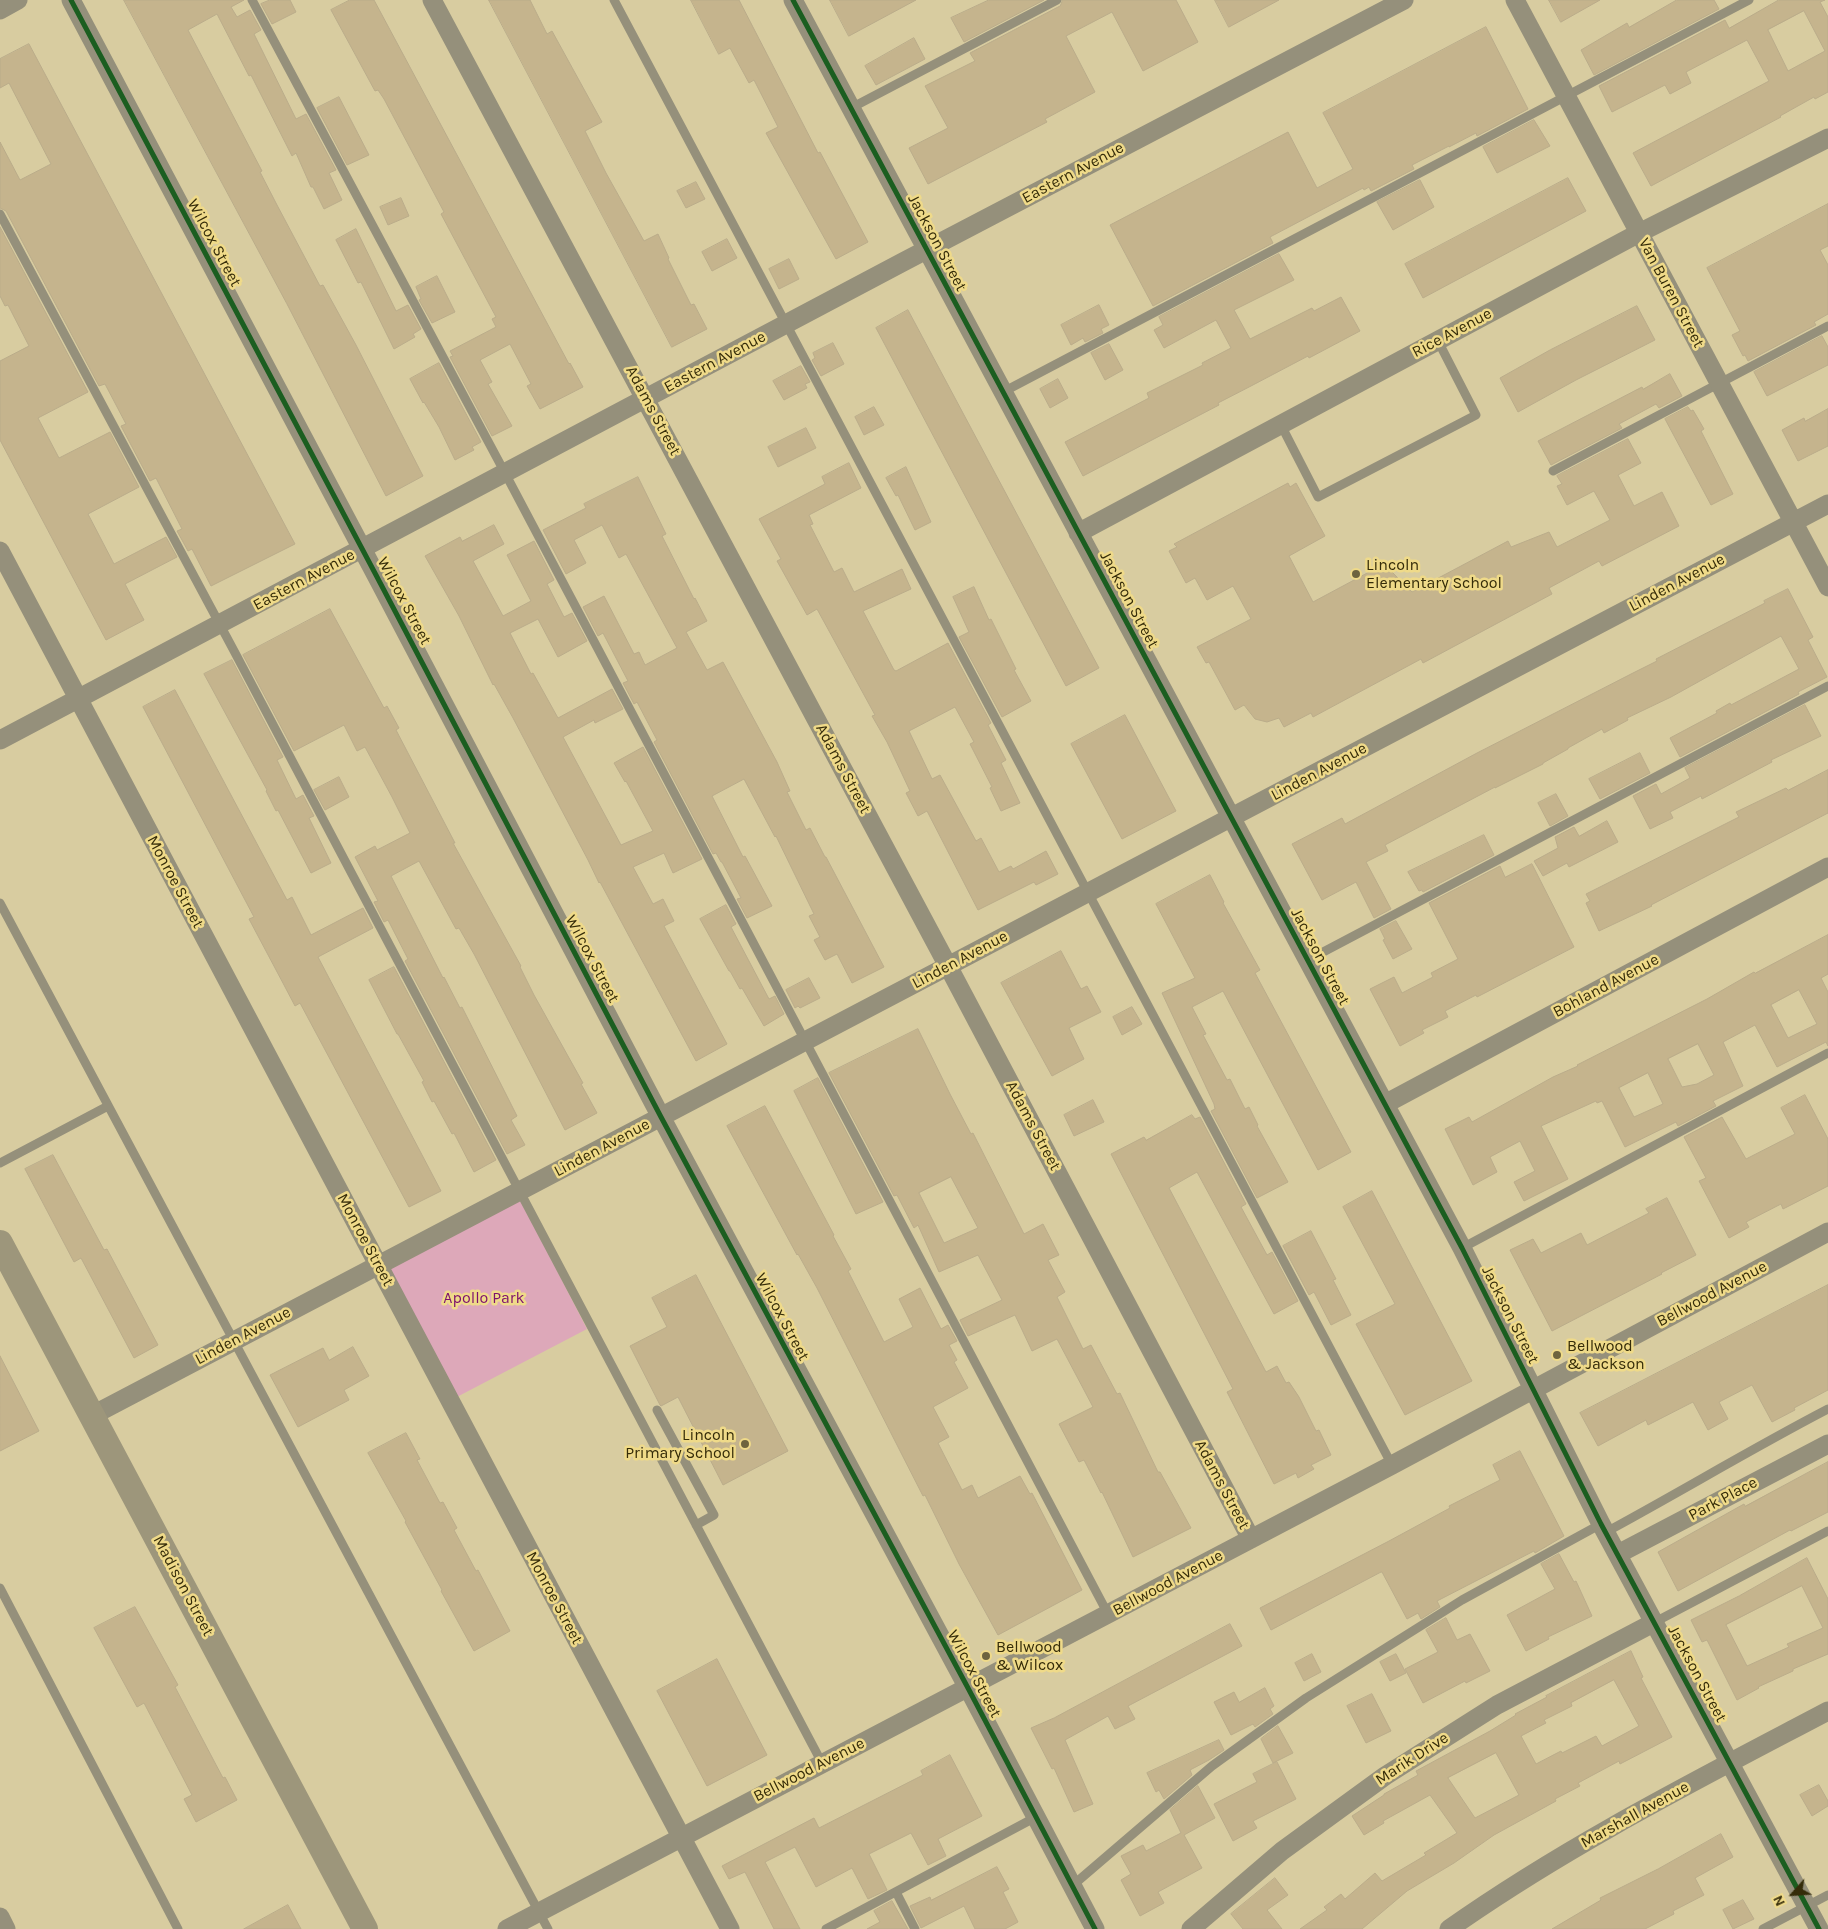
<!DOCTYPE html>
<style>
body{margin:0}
#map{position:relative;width:1828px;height:1929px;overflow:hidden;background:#d8cca0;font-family:Karla,sans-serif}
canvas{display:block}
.north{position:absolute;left:1768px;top:1869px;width:50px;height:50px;-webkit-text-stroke:4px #efda89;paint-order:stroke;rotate:244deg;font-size:14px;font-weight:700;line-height:20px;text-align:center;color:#352c09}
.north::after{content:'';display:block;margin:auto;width:18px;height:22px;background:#352c09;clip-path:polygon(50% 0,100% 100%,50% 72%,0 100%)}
</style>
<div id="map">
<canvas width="1828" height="1929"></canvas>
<div class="north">N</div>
</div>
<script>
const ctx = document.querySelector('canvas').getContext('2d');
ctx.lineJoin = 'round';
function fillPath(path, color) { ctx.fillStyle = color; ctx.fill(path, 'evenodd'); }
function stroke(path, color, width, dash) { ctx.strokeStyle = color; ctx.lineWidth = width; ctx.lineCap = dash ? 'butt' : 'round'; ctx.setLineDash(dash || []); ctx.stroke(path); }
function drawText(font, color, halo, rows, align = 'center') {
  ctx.font = font + ' Karla,sans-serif'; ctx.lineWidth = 5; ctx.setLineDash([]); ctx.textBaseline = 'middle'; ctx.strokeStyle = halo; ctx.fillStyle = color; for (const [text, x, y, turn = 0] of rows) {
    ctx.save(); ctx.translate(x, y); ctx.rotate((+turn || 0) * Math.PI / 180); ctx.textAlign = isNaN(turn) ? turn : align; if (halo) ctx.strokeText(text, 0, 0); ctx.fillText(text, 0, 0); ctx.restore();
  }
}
const green = new Path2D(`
 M518,1195L587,1329L453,1399L383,1267Z`);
const building = new Path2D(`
 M124,0H244L231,7L237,17L250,10L261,30L254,34L296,119L306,114L336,170L329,173L342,200L324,209L313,187H311L296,153L292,156L251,75L249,76L217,14L188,30L262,171L260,172L277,205L320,286L323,285L356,345L423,476L386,496L287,304Z
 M270,0H290L296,12L272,24L261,4Z
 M350,0H374L569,364L570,363L583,387L540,409L527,386L531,384L510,344L480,360L492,382L488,384L512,426L492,436L450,357L453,356L450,351L496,327L492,319L496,317L441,214L444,212L409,146L384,99L378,90L375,91L331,10Z
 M489,0H530L547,34L552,31L602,122L585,131L606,173L644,241L658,234L669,258L668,259L691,305L694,304L707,329L672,347Z
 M691,0H739L818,153L820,152L868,242L836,259L766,133L778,127L754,80L749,83L730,48L719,54Z
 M830,0H916L849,36Z
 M989,0H1044L964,42L951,18Z
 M1063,0H1176L1198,42L1143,71L1112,12L1066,36L1095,92L1045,119L1047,122L928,184L909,148L948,128L925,86L975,61L970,53L1060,6Z
 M1215,0H1279L1229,27Z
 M1549,0H1600L1561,22Z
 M1677,0H1714L1719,9L1594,75L1581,50L1627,23L1629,27Z
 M1779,0H1825L1820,2L1828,17V92L1815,99L1814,97L1780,116L1781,117L1651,186L1633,153L1769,81L1747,40L1686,72L1691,83L1670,94L1665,85L1612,112L1599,86L1725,20L1729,28ZM1804,11L1825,51L1788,71L1768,30Z
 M1486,27L1528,109L1477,136L1476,133L1449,147V146L1412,165L1414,169L1371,191L1369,187L1364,190L1363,188L1270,237L1273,243L1153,306L1110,225L1288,132L1317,188L1353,169L1323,113Z
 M914,38L925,59L876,85L865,66Z
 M29,44L295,544L211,586L192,549L188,551L177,531L182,529L156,478L150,481L121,426L126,424L105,384L99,386L6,211L0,208V142L20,180L51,164L9,83L0,88V59Z
 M339,97L369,155L347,165L317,108Z
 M1534,120L1550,146L1497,173L1483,147Z
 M1568,178L1586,211L1423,298L1405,264Z
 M1420,180L1434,207L1393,230L1377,202Z
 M696,182L705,199L686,208L677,191Z
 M401,198L409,216L388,225L380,207Z
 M1828,204V246L1820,250L1828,265V314L1814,322L1816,325L1748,361L1745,355L1743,356L1732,335L1740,331L1707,268Z
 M0,227L88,392L38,418L59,458L110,432L139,487L88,514L114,564L166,537L177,557L125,584L144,620L106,640L0,440V361L29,346L8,305L5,306L0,296Z
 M356,229L396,311L408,305L421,329L413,334L415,337L394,349L361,282L358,283L336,240Z
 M727,239L737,258L712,271L702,252Z
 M1279,254L1294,280L1234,310L1250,339L1312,308L1314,311L1341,297L1360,331L1309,358L1308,356L1251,386L1218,403L1219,405L1083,476L1065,442L1149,398L1147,393L1203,365L1202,363L1231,348L1216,320L1164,348L1154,330L1163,325L1159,317Z
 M789,259L799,279L779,289L769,269Z
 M437,276L455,312L432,323L419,300L421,299L416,287Z
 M1099,305L1109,325L1101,329L1103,333L1085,342L1083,338L1071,345L1061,325Z
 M1637,306L1655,340L1576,380L1518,412L1500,378L1550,350Z
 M908,310L1099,668L1066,686L876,328Z
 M1822,336L1828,347V365L1767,396L1754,372Z
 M833,343L844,364L821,376L812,360L815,358L813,353Z
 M1109,344L1123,370L1105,380L1091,353Z
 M439,363L481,442L472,447L474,450L455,460L439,427L424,402L423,403L410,379Z
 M801,366L810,382L805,384L807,388L784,400L773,381Z
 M1670,374L1682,396L1659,408L1656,404L1619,424L1622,428L1551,465L1538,441L1642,387L1643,389Z
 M1058,379L1068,398L1050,408L1040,389Z
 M874,407L884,425L864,435L855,417Z
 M1688,407L1691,411L1693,410L1704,429L1701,431L1733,494L1711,505L1665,419Z
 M1828,409V446L1798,461L1782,430L1804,418L1805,421Z
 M806,428L816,448L778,467L768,447Z
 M1628,439L1641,463L1618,475L1634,506L1662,492L1679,526L1602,566L1599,561L1549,588L1552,594L1423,663L1421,659L1313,717L1311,713L1284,727L1279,718L1267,722L1255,719L1244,705L1235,710L1209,662L1206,663L1197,647L1251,619L1233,586L1207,600L1195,578L1186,583L1169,551L1177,547L1174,544L1288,483L1290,487L1296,483L1325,536L1289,556L1313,602L1384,564L1412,592L1508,541L1511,547L1549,532L1557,547L1610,520L1594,491L1567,505L1557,486L1562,484L1557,476Z
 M849,463L861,488L809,515L813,524L810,525L834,572L842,568L854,592L902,569L911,589L863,611L894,670L896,671L948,643L991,723L988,725L1006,760L1001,763L1020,803L1001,811L990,788L992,787L970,744L974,742L955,707L909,731L932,779L940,775L976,841L981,838L999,872L1011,866L1013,869L1046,851L1058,874L1036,885L1034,882L978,910L927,811L918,816L906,793L910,791L887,742L872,716L875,715L817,609L807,615L777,561L781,559L759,519L825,484L822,477Z
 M906,467L931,522L915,530L898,495L896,496L886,478Z
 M638,477L666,534L662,536L694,599L695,598L707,621L686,632L707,670L723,662L777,762L790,791L787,792L806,830L810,828L825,857H826L884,967L852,983L837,954L825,960L814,940L820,937L809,916L814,914L776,836L775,837L744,779L712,796L743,857L745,856L772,906L747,918L737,899L741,898L722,862H721L716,853L713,854L654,742L657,740L637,702L634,704L623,683L628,681L603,633L598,636L583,607L604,596L634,654L639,652L645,665L677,648L626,554L619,558L602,525L574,540L586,563L566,574L543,530L586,508L584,504Z
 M494,525L504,544L473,561L503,616L531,601L507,555L534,541L554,580L547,584L564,617L572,613L587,641L558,657L538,619L510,633L531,674L533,673L558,718L612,689L623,709L595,723L594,720L563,737L621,845L653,831L626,781L625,782L614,763L643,747L702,859L673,873L664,853L633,867L653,904L663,899L674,921L664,926L727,1044L696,1061L600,882L599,883L588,860L513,718L494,684L493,685L459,616L425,556L460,537L462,541Z
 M974,587L989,620L991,619L1016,669L1014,670L1031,701L1002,717L959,637L969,632L953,597Z
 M1788,589L1813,637L1808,640L1827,677L1798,692L1799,694L1680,757L1670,738L1717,713L1716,711L1730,703L1731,705L1799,669L1781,636L1671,697L1627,718L1628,720L1604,733L1602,729L1568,748V749L1543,763V764L1495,788V787L1385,845L1388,851L1366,862L1391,909L1374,918L1356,882L1322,900L1292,844L1342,818L1345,824L1373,809L1477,753L1633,673L1657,661L1656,659L1765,603L1764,601Z
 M330,609L384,708L387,706L399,728L396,730L455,843H453L521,966L520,967L534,995L583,1083L581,1084L597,1113L565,1130L474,954L459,928L456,929L419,861L391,876L443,978L444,977L460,1008L462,1007L517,1116L511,1120L525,1145L507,1154L405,961L408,959L388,920L384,922L374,902L378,901L355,857L375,846L377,850L410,833L392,797L365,747L357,751L344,725L294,751L243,655Z
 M232,660L283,757L277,760L296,799L303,795L314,816L309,818L331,863L311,873L278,810L276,811L266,791L267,790L204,674Z
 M175,690L287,900L292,897L311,935L363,908L373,928L318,957L441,1191L409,1207L300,1003L295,1006L284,985L249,919L254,917L143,707Z
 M1805,705L1821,736L1771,760L1772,762L1702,799L1701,796L1670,812L1673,818L1650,829L1633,796L1656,784L1661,794L1690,778L1685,768Z
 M1125,715L1176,811L1122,839L1071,744Z
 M1640,753L1650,773L1600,799L1589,779Z
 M1828,770V813L1651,905L1652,906L1599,931L1586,903L1590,901L1586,894L1739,817L1736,812L1786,788L1788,790Z
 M339,777L349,797L325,810L314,790Z
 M1556,794L1568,816L1550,826L1538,803Z
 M1607,821L1618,842L1569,867L1567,863L1543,876L1534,861L1558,848L1555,837L1574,827L1579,836Z
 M1484,835L1494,855L1423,892L1422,890L1419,891L1408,872Z
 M1532,864L1574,947L1477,997L1476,995L1445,1011L1448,1017L1422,1030L1424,1033L1400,1046L1370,989L1394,977L1402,993L1433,977L1431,973L1458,959L1429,903L1500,866L1505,877Z
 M1210,875L1224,902L1223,903L1260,970L1255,973L1351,1152L1318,1170L1223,991L1192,1007L1206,1034L1203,1035L1227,1080L1230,1079L1245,1109L1249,1107L1258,1125L1257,1126L1288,1182L1257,1198L1211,1111L1215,1109L1214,1104L1162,993L1195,978L1156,904Z
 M726,905L736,924L731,927L769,999L775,996L784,1014L764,1026L742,988L740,989L730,971H729L700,919Z
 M1396,921L1412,949L1393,959L1383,940L1385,939L1380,929Z
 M1828,935V974L1821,978L1828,992V1046L1826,1042L1777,1067L1755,1025L1723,1042L1743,1086L1713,1101L1716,1106L1678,1126L1676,1122L1625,1147L1602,1101L1597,1103L1596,1101L1541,1126L1568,1179L1524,1201L1514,1182L1535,1171L1520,1141L1490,1157L1497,1172L1473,1185L1445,1129L1469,1117L1472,1122L1553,1077L1578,1066L1577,1065L1707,999L1754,972L1755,973ZM1799,990L1817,1024L1788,1038L1771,1005ZM1698,1044L1714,1075L1697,1084L1682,1087L1668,1059ZM1648,1073L1663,1104L1634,1117L1619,1088Z
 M1061,951L1081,989L1087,986L1101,1012L1069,1028L1084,1059L1052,1076L1001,983Z
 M394,967L496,1160L474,1172L454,1133L452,1134L434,1101L432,1102L422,1082L424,1081L398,1034H397L369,980Z
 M809,978L820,998L800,1008L798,1006L795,1008L786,990Z
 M1132,1007L1142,1024L1122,1035L1113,1017Z
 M918,1029L950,1094L971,1134L973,1133L1024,1234L1043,1224L1059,1255L1048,1260L1065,1292L1057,1297L1083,1349L1091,1345L1117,1394L1120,1393L1158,1472H1160L1191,1528L1133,1557L1102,1492L1101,1493L1084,1460L1079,1462L1059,1424L1093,1407L1057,1339L1032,1351L1015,1315L968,1336L960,1320L1002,1300L978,1255L939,1272L918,1225L914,1228L897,1195L894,1196L829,1073ZM951,1177L978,1228L944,1243L919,1193Z
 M818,1078L883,1202L856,1214L794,1091Z
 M1805,1095L1828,1139V1186L1783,1209L1781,1204L1746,1222L1749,1227L1729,1238L1699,1181L1706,1178L1684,1137L1722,1117L1746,1159L1795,1134L1781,1108Z
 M1093,1100L1104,1122L1074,1136L1064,1115Z
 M765,1106L834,1235L833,1236L851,1269L848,1271L884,1342L913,1327L899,1299L920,1288L941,1329L948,1325L957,1341L949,1345L957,1360L954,1362L968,1388L933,1407L949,1437L938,1443L962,1490L972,1485L978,1498L1020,1476L1030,1494L1032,1493L1082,1590L998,1635L959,1564L925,1495L923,1496L817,1288L798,1254L797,1255L727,1126Z
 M1192,1115L1195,1119L1200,1117L1246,1204L1241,1207L1267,1255L1272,1252L1298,1301L1274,1314L1197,1172L1169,1188L1266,1372L1277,1366L1286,1383L1289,1382L1299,1397L1316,1431L1319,1430L1331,1455L1311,1465L1314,1469L1298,1478L1296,1473L1274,1484L1227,1392L1233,1389L1111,1154L1144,1137L1146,1140Z
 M53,1155L104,1250L107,1249L158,1345L134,1358L81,1258L74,1262L25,1169Z
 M1372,1191L1472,1381L1405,1415L1356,1324L1395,1304L1343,1207Z
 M1667,1198L1696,1255L1661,1273L1662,1274L1552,1331L1510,1250L1533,1239L1541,1253L1581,1233L1587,1245L1649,1213L1646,1209Z
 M1311,1231L1336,1279L1333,1280L1351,1315L1331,1325L1314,1292L1309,1295L1283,1246Z
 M696,1275L788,1451L723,1485L678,1397L661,1406L660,1405L630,1346L667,1327L652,1298Z
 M1828,1285V1390L1794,1408L1795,1410L1772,1422L1752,1385L1719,1402L1728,1419L1708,1430L1693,1402L1648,1425L1646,1420L1598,1446L1580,1413Z
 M353,1347L369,1376L344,1390L349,1400L298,1427L270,1375L323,1348L329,1360Z
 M0,1356L39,1431L0,1451Z
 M406,1433L420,1459L417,1460L440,1503L443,1502L457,1528L454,1530L476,1571L478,1570L510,1631L474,1651L441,1591L442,1590L405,1522L406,1521L368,1453Z
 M1520,1451L1564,1536L1535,1553L1534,1551L1437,1601L1440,1607L1421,1619L1418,1613L1407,1619L1382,1572H1381L1271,1630L1260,1608L1389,1541L1450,1508L1449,1506L1500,1480L1493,1465Z
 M1828,1462V1512L1791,1531L1790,1530L1678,1591L1658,1552L1744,1504L1745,1506Z
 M1559,1554L1574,1582L1576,1581L1592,1616L1548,1637L1549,1639L1526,1651L1507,1615L1555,1589L1541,1564Z
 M1807,1558L1828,1599V1654L1793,1669V1671L1758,1687L1759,1688L1737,1700L1707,1640L1702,1642L1691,1620L1739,1596ZM1802,1586L1823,1628L1787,1644L1789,1647L1747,1666L1726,1625Z
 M135,1607L178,1685L175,1687L223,1778L225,1777L237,1800L196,1822L184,1799L192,1795L144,1703L137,1707L94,1628Z
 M1446,1618L1457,1640L1470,1634L1490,1671L1466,1683L1465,1681L1423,1703L1405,1669L1438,1652L1426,1630Z
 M1230,1624L1242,1646L1128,1706L1135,1719L1115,1729L1108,1716L1065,1740L1093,1804L1074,1812L1054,1768L1052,1769L1031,1728L1054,1718Z
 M1631,1651L1643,1677L1641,1678L1672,1737L1620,1764L1619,1761L1578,1783L1580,1786L1555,1799L1556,1801L1494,1835L1454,1863L1407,1891L1362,1929H1300L1327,1910L1324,1907L1341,1894L1345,1899L1375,1873L1382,1881L1426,1855L1424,1853L1457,1833L1430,1795L1383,1821L1384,1823L1364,1835L1352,1816L1384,1795V1794L1418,1775L1416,1771L1490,1731L1516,1715L1515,1714L1547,1697L1546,1696ZM1614,1680L1639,1726L1602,1746L1596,1736L1562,1753L1561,1751L1536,1764L1521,1736L1546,1723L1544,1720L1572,1706L1571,1703ZM1496,1753L1519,1795L1475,1818L1448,1778Z
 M1312,1654L1321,1672L1304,1681L1295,1663Z
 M1396,1654L1406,1673L1390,1681L1380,1662Z
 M717,1659L767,1755L707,1786L657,1691Z
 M1265,1688L1274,1706L1270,1709L1273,1714L1255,1727L1253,1724L1231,1735L1214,1702L1234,1692L1239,1702Z
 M1372,1694L1391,1731L1366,1743L1347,1706Z
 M1278,1726L1293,1753L1273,1763L1261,1739Z
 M1219,1740L1224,1750L1209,1760L1190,1770L1192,1775L1164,1799L1159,1790L1156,1792L1147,1773Z
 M950,1755L982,1816L938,1839L946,1856L928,1865L911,1833L869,1854L887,1890L868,1899L852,1868L816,1887L795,1847L765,1862L800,1929H774L745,1872L729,1879L722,1866L814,1818L819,1828L923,1775L921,1771Z
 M1277,1762L1296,1799L1253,1821L1257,1828L1233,1841L1214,1804L1257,1782L1253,1774Z
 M1819,1785L1828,1801V1806L1812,1816L1800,1795Z
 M1198,1786L1215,1818L1184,1835L1202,1868L1158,1892L1164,1903L1140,1916L1121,1880L1131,1874L1121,1856L1143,1845L1146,1851L1181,1833L1170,1810Z
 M1721,1834L1733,1857L1695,1878L1704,1895L1673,1911L1674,1914L1645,1929H1552L1601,1900L1600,1898L1658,1869Z
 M997,1867L1009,1889L1003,1892L1018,1922L1005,1929H975L964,1906L921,1928L910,1906L930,1897L931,1900Z
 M1275,1878L1288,1895L1267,1910L1282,1929H1243L1231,1914Z
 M1743,1900L1754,1919L1733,1929L1723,1910Z
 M892,1901L908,1929H867L880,1922L874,1911Z
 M288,1905L301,1929H244Z`);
const lane = new Path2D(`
 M252,0L505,473L1108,1614
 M614,0L1392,1465
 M851,108L1057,0
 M0,214L233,649L822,1763
 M1003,392L1749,0
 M1281,425L1318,497L1476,415L1438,341
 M1553,471L1828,326
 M0,903L548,1929
 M1308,960L1828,686
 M0,1163L108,1106
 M1462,1248L1828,1053
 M657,1410L714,1515L696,1525
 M1606,1532C1680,1492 1753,1448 1828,1409
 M0,1588L178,1929
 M1655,1622L1828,1531
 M1072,1886L1212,1766L1306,1698L1462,1600L1601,1524
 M896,1892L915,1929
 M826,1929L1036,1817
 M1763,1929L1828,1895`);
const street = new Path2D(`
 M71,0L376,575L661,1117L968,1688L1095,1929
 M432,0L948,966L1251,1539
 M793,0L1462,1248L1601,1524L1819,1929
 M1515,0L1828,587
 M0,10L18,0
 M1078,533L1639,233L1828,138
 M0,551L730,1929
 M0,740L903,262L1404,0
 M1385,1104L1828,867
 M93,1415L1828,504
 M1618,1554L1828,1444
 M0,1917L6,1929
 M507,1929L1392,1465L1828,1232
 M1191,1929L1282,1851L1385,1776L1497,1705L1655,1622
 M1449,1929C1568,1845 1699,1779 1828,1711`);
const secondary = new Path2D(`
 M0,1243L365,1929`);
const cycleway = new Path2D(`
 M71,0L376,575L661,1117L968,1688L1095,1929
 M793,0L1462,1248L1601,1524L1819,1929`);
const markers = [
 [1356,574,5,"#6e643e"],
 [1557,1355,5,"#6e643e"],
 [745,1444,5,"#6e643e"],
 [986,1656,5,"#6e643e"]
];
const streetNames = [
 ["Eastern Avenue",1073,173,-28],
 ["Wilcox Street",214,243,62],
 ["Jackson Street",937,243,62],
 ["Van Buren Street",1671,293,62],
 ["Rice Avenue",1452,333,-28],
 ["Eastern Avenue",715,362,-28],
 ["Adams Street",653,411,62],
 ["Eastern Avenue",304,580,-28],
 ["Linden Avenue",1677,583,-28],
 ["Jackson Street",1129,600,62],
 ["Wilcox Street",404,601,62],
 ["Adams Street",843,769,62],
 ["Linden Avenue",1319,772,-28],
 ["Monroe Street",175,882,62],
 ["Jackson Street",1320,957,62],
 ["Wilcox Street",592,959,62],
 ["Linden Avenue",960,960,-28],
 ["Bohland Avenue",1606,986,-28],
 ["Adams Street",1033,1126,62],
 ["Linden Avenue",602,1148,-28],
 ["Monroe Street",365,1240,62],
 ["Bellwood Avenue",1712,1294,-28],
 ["Jackson Street",1510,1315,63],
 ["Wilcox Street",782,1317,62],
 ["Linden Avenue",243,1336,-28],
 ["Adams Street",1222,1485,62],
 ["Park Place",1723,1499,-28],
 ["Bellwood Avenue",1168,1583,-28],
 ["Madison Street",183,1586,62],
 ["Monroe Street",554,1598,62],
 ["Wilcox Street",974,1674,62],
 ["Jackson Street",1697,1674,62],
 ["Marik Drive",1412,1759,-33],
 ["Bellwood Avenue",809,1770,-27],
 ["Marshall Avenue",1635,1815,-29]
];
const poiNames = [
 ["Lincoln",1366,565],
 ["Elementary School",1366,583],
 ["Bellwood",1567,1346],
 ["& Jackson",1567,1364],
 ["Lincoln",735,1435,"right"],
 ["Primary School",735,1453,"right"],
 ["Bellwood",996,1647],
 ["& Wilcox",996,1665]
];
const parkNames = [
 ["Apollo Park",484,1298]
];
fillPath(green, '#dda8b9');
fillPath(building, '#c5b48d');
stroke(building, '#baac8a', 1);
stroke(lane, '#95907b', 9);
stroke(street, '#95907b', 19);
stroke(secondary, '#9d967b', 26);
stroke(cycleway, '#1b5e20', 5);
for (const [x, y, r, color] of markers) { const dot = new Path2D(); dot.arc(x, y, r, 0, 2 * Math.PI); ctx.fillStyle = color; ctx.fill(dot); stroke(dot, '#efda89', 2); }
drawText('16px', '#352c09', '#efda89', streetNames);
drawText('16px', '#352c09', '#efda89', poiNames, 'left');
drawText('16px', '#7d106d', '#efda89', parkNames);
</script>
